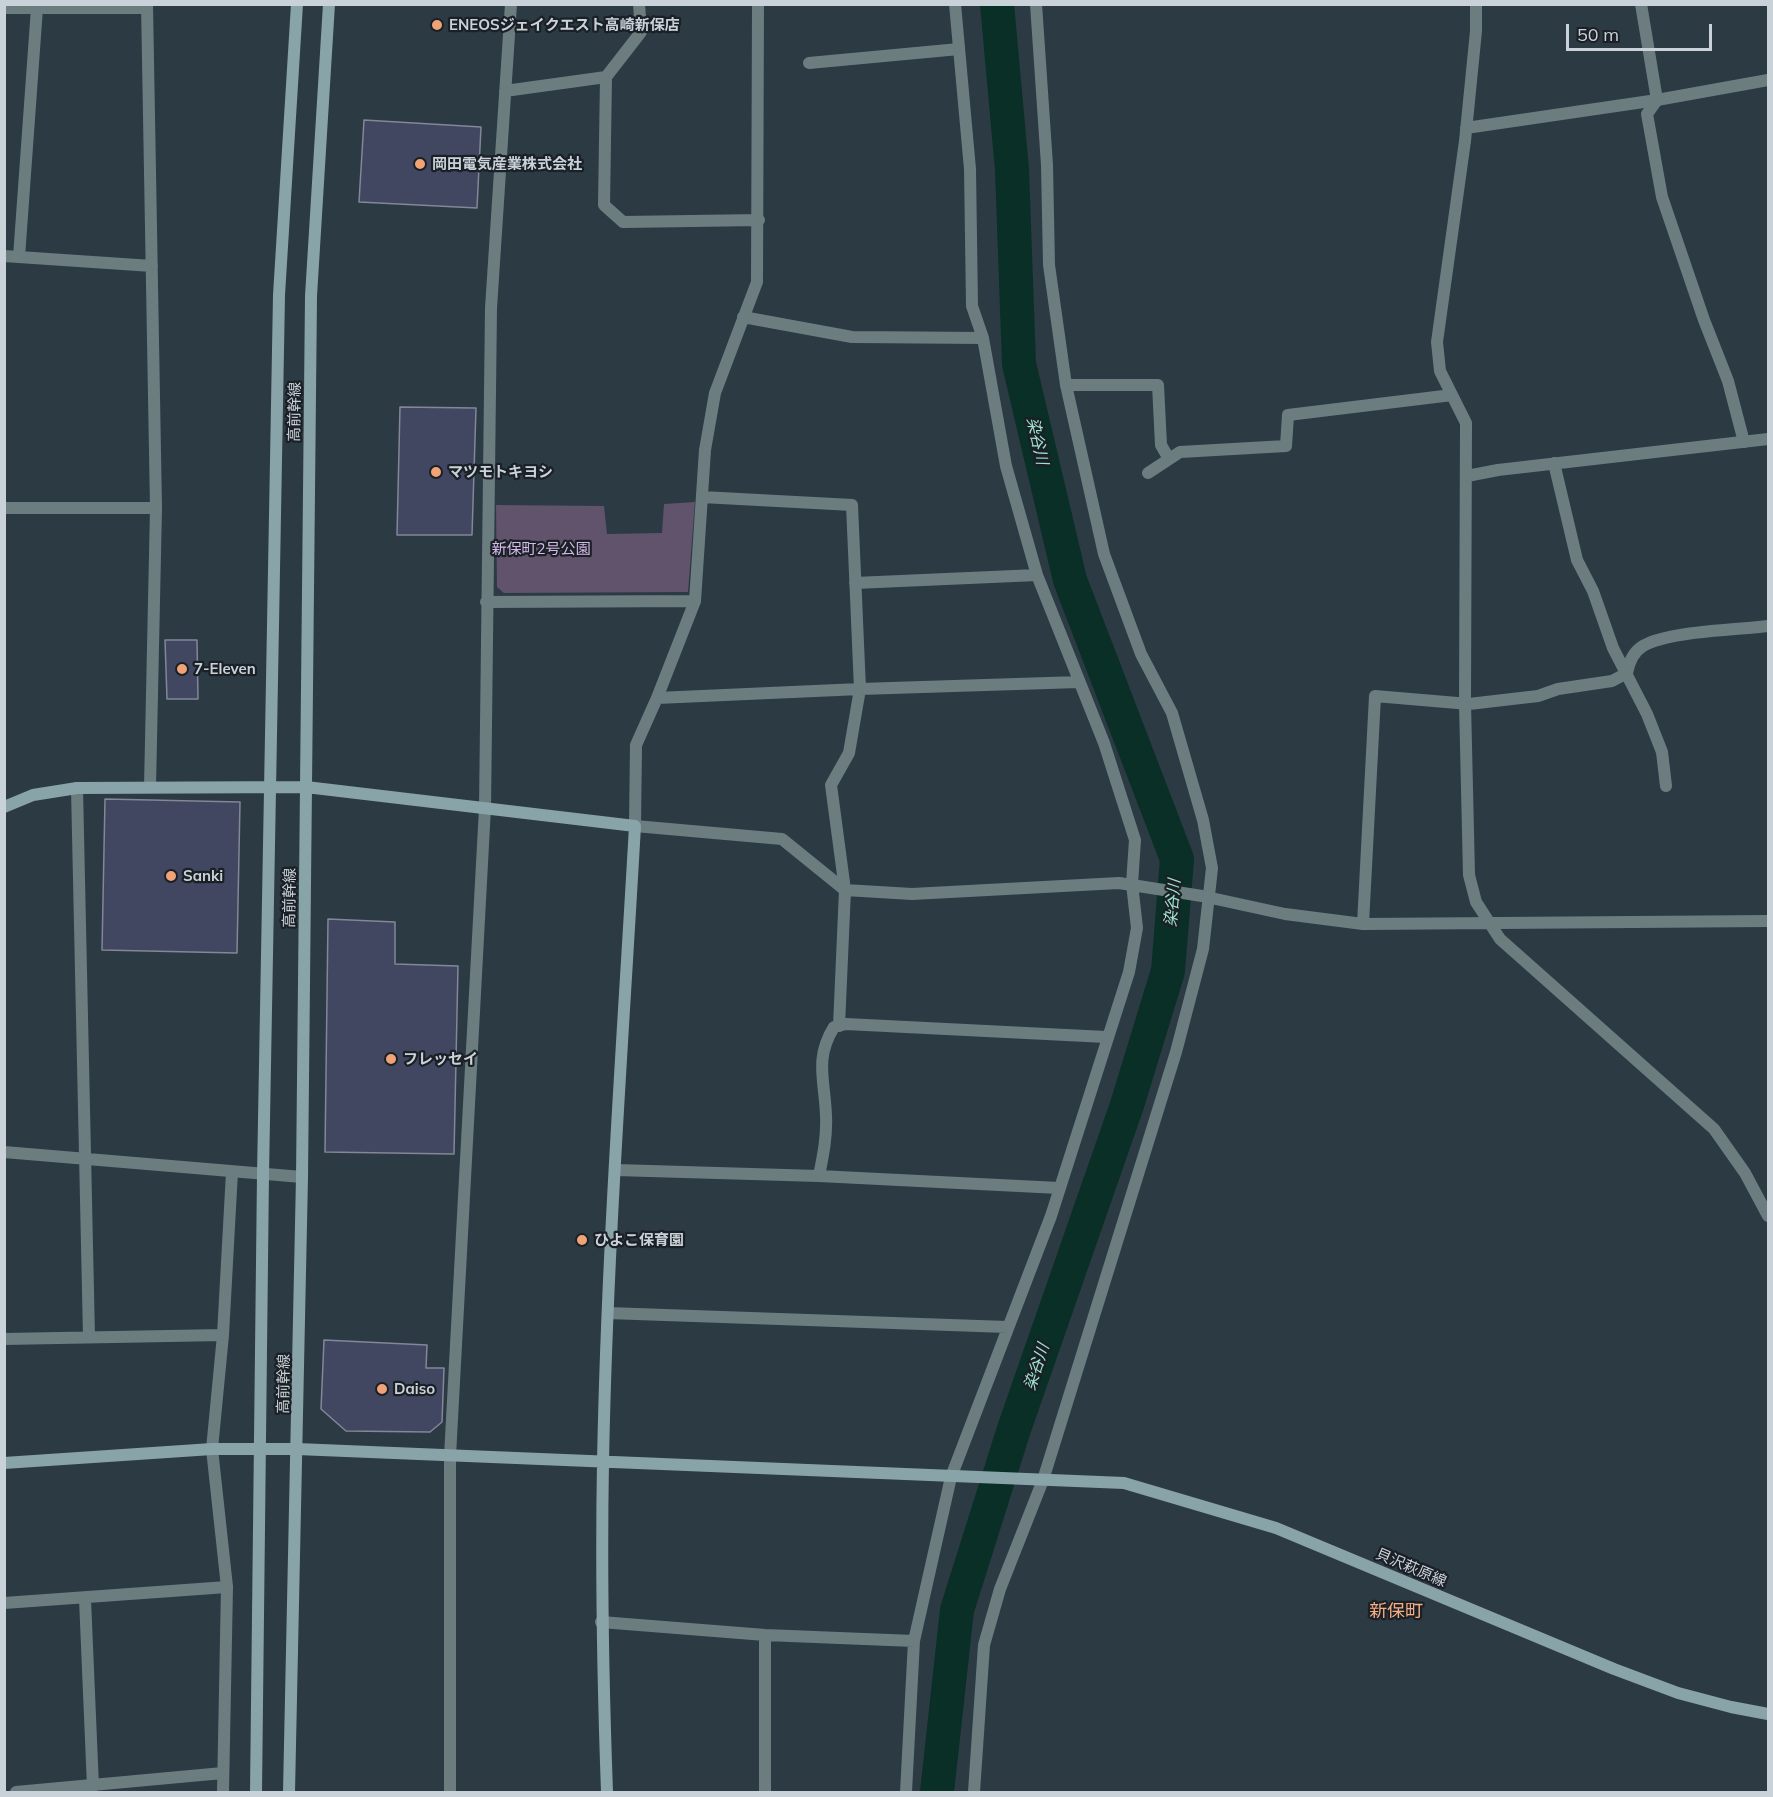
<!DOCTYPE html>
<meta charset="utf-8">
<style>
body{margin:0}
#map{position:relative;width:1773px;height:1797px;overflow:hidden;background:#2c3a44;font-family:Mulish,sans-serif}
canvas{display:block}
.frame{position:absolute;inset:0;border:6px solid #cad2d9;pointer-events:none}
.scale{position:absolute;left:1566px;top:24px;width:146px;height:27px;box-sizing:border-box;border:3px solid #cad2d9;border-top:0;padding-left:8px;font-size:18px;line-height:21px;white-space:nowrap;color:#cad2d9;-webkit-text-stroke:4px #1a2025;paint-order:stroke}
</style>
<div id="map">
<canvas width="1773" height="1797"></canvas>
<div class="frame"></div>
<div class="scale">50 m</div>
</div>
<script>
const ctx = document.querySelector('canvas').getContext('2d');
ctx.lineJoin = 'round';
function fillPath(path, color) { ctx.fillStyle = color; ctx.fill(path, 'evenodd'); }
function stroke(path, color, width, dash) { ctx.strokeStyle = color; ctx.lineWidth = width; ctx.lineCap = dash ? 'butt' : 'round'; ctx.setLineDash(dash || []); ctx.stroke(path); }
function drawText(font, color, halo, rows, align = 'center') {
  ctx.font = font + ' Mulish,"Noto Sans JP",sans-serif'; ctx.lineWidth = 4.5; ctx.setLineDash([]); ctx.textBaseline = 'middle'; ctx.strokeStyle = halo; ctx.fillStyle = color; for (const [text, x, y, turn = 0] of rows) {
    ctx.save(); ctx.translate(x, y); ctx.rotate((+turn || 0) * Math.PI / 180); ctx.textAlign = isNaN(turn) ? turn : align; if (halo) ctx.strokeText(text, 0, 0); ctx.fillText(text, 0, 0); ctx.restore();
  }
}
const green = new Path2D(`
 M695,502L688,592L504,593L497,587L496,505L604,506L607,534L662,533L664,504Z`);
const river = new Path2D(`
 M937,1792L957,1610L1014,1429L1127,1105L1168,971L1177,859L1070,580L1019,364L1012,170L997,4`);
const building = new Path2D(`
 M364,120L481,127L477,208L359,202Z
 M400,407L476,408L472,535H397Z
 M165,640H197L198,699H167Z
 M105,799L240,802L237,953L102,950Z
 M328,919L395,922V964L458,966L454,1154L325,1152Z
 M324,1340L427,1345L426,1368H444L442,1422L430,1432L346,1431L321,1409Z`);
const lane = new Path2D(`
 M1641,4L1657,100L1647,114L1662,197L1704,320L1728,381L1744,442
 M809,63L959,49
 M974,1792L984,1645L1000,1589L1043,1480L1176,1052L1203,949L1212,868L1203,820L1172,713L1141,654L1104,554L1066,385L1049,265L1047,165L1036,4`);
const street = new Path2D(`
 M147,4L156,508L150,787
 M639,4L641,32L606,77L604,205L623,222L759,220
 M758,4L757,282L715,393L705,450L695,601L657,698L636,745L635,826L782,839L845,890L912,894L1119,883L1202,896L1285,914L1363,924L1768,921
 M1476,4V31L1465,141L1437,342L1440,371L1466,423L1465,703L1469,875L1476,902L1500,939L1714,1129L1745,1173L1768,1216
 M4,8H147
 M505,91L606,77
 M1466,128L1657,100L1768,80
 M4,256L152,266
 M19,257L37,8
 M743,317L852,337L983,338
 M1066,385H1158L1161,445L1169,459
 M1554,463L1577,560L1593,591L1613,648L1647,714L1662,752L1666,786
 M1148,473L1180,452L1286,446L1288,415L1452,395
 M1467,476L1498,470L1768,439
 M4,508H156
 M855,583L1037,575
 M486,602L695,601
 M657,698L860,689L852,505L702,497
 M77,788L89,1337
 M1363,924L1375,696L1469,704L1538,696L1558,689L1612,681L1627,673C1629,662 1633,652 1643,646C1668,631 1737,630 1768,626
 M839,1026L845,890L831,785L849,753L860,689L1079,682
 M4,1152L302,1177
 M616,1170L819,1176L1059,1188
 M819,1176C823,1156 827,1137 826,1116C825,1081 814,1059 834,1027L846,1024L1106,1037
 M608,1313L1007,1327
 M4,1339L223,1335
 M85,1599L93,1787
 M4,1603L227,1587
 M601,1622L765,1635L914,1641
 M765,1635V1792
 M16,1792L223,1773
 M223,1792L227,1587L212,1449L223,1335L232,1172
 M450,1792V1456L485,808L491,308L511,4
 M906,1792L914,1641L951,1477L1051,1216L1129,972L1137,928L1132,884L1135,840L1104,743L1037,575L1006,466L983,338L972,306L970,169L955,4`);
const secondary = new Path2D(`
 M4,807L33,795L77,788L306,787L635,826C623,1038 607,1250 603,1462C601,1572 603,1682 607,1792
 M4,1463L212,1449H297L1124,1483L1276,1528L1614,1669L1678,1693L1731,1707L1768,1714
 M256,1792L263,1174L279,295L297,4
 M289,1792L302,1177L311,296L329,4`);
const markers = [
 [437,25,6,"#efa376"],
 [420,164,6,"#efa376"],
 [436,472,6,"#efa376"],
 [182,669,6,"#efa376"],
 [171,876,6,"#efa376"],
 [391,1059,6,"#efa376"],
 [582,1240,6,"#efa376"],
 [382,1389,6,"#efa376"]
];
const poiNames = [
 ["ENEOSジェイクエスト高崎新保店",449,25],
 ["岡田電気産業株式会社",432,164],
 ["マツモトキヨシ",448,472],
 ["7-Eleven",194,669],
 ["Sanki",183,876],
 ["フレッセイ",403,1059],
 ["ひよこ保育園",594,1240],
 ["Daiso",394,1389]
];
const streetNames = [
 ["高前幹線",295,412,-89],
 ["高前幹線",290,898,-89],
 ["高前幹線",284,1384,-89],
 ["貝沢萩原線",1411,1568,23]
];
const parkNames = [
 ["新保町2号公園",541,549]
];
const waterNames = [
 ["染谷川",1037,441,77],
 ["染谷川",1173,903,-85],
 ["染谷川",1037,1367,-72]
];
const quarterNames = [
 ["新保町",1396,1612]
];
fillPath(green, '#60536b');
stroke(river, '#092f26', 34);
fillPath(building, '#414761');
stroke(building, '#838798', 1.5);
stroke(lane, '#6c7d80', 12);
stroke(street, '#6c7d80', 12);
stroke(secondary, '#89a4a8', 12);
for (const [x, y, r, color] of markers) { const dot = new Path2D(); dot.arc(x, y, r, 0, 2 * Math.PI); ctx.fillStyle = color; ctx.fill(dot); stroke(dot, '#1a2025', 2); }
drawText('bold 15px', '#cad2d9', '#1a2025', poiNames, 'left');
drawText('15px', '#cad2d9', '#1a2025', streetNames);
drawText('15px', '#d4b9eb', '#1a2025', parkNames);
drawText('italic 16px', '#9fe4cf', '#1a2025', waterNames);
drawText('18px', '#f6af85', '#1a2025', quarterNames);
</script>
